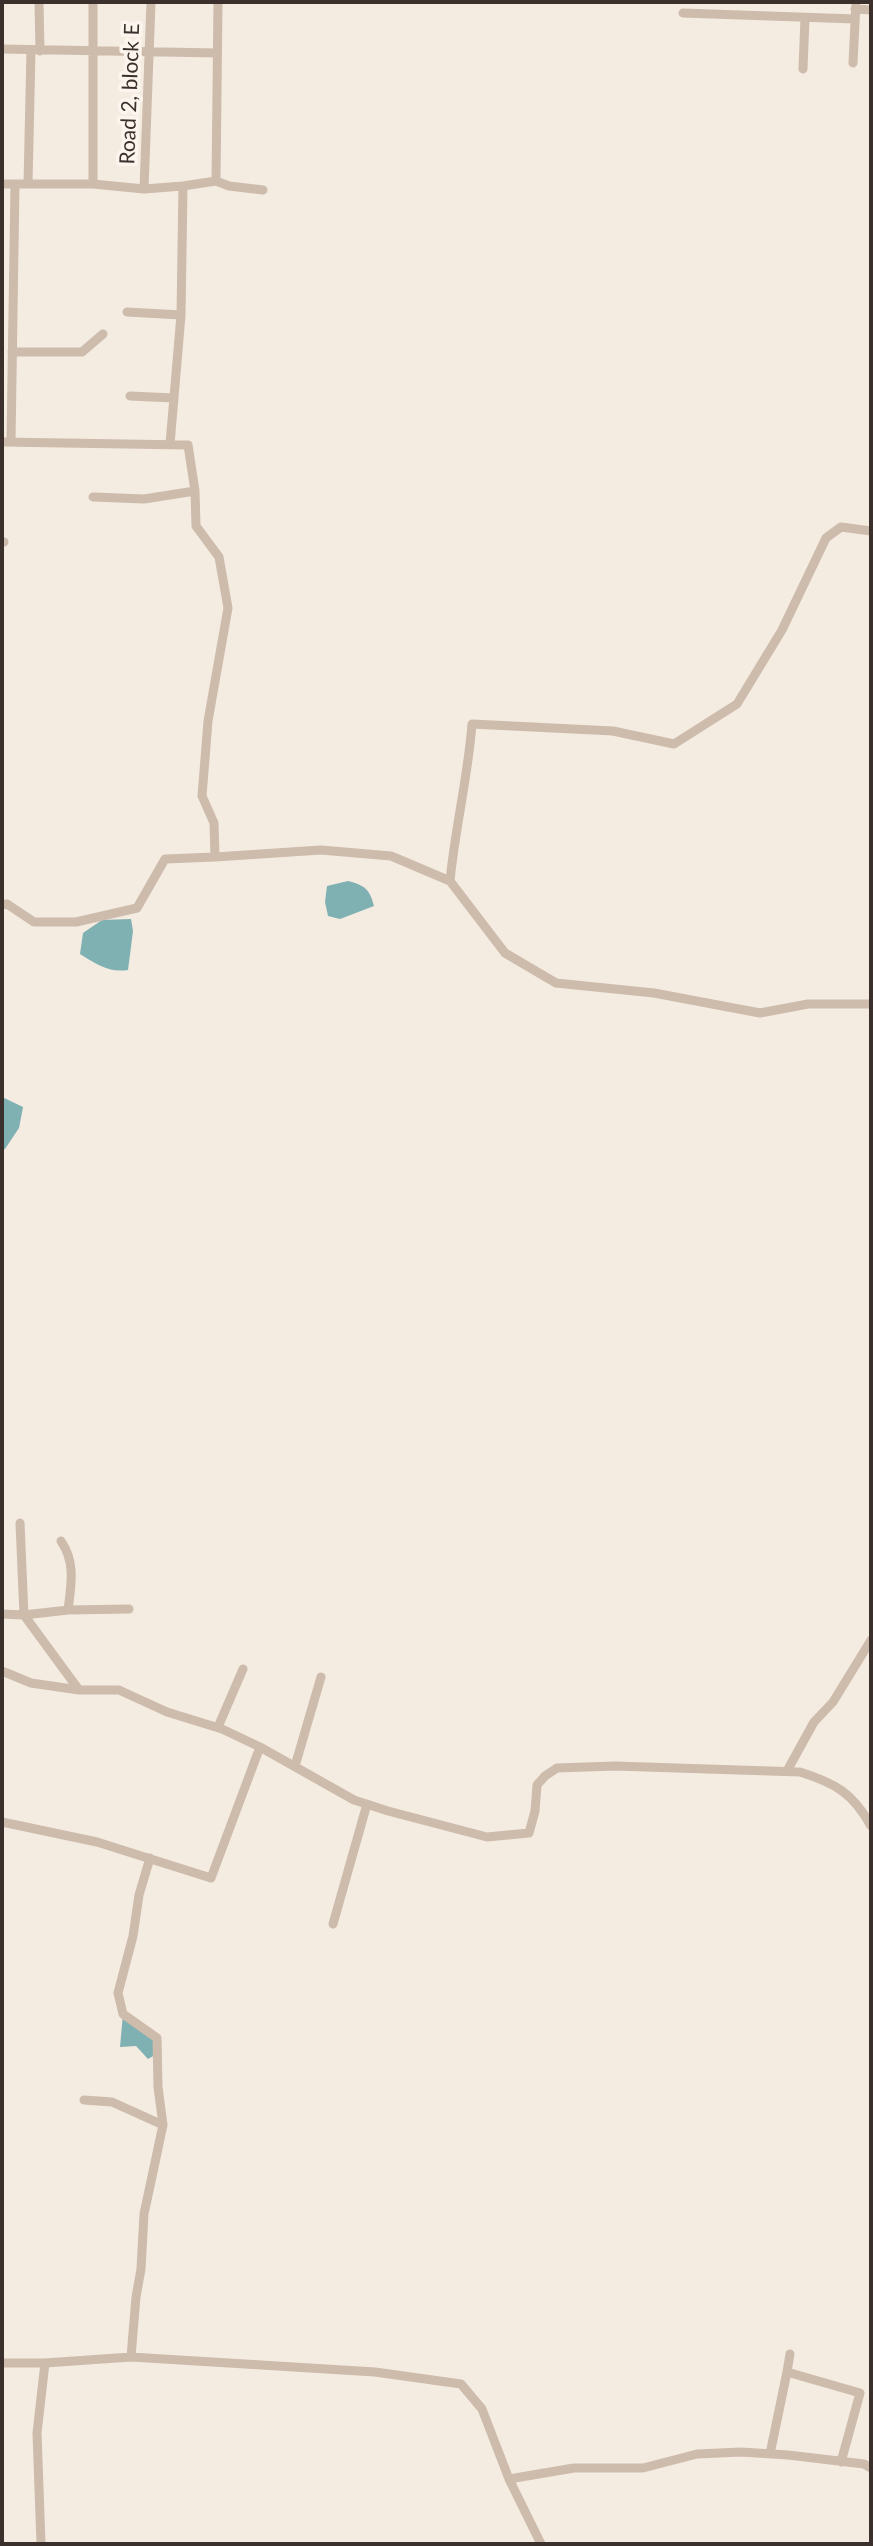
<!DOCTYPE html>
<style>
body{margin:0}
#map{position:relative;width:873px;height:2546px;overflow:hidden;background:#f4ebe1;font-family:Lato,sans-serif}
canvas{display:block}
.frame{position:absolute;inset:0;border:4px solid #3b302b;pointer-events:none}
</style>
<div id="map">
<canvas width="873" height="2546"></canvas>
<div class="frame"></div>
</div>
<script>
const ctx = document.querySelector('canvas').getContext('2d');
ctx.lineJoin = 'round';
function fillPath(path, color) { ctx.fillStyle = color; ctx.fill(path, 'evenodd'); }
function stroke(path, color, width, dash) { ctx.strokeStyle = color; ctx.lineWidth = width; ctx.lineCap = dash ? 'butt' : 'round'; ctx.setLineDash(dash || []); ctx.stroke(path); }
function drawText(font, color, halo, rows, align = 'center') {
  ctx.font = font + ' Lato,sans-serif'; ctx.lineWidth = 7; ctx.setLineDash([]); ctx.textBaseline = 'middle'; ctx.strokeStyle = halo; ctx.fillStyle = color; for (const [text, x, y, turn = 0] of rows) {
    ctx.save(); ctx.translate(x, y); ctx.rotate((+turn || 0) * Math.PI / 180); ctx.textAlign = isNaN(turn) ? turn : align; if (halo) ctx.strokeText(text, 0, 0); ctx.fillText(text, 0, 0); ctx.restore();
  }
}
const water = new Path2D(`
 M348,881C364,885 370,889 374,906L340,919L328,916L325,902L327,886Z
 M131,919L133,931L128,970C109,973 96,964 80,954L83,933L102,920Z
 M2,1097L23,1107L19,1128L5,1149L2,1150Z
 M123,2014C144,2017 151,2035 162,2051L148,2059L136,2046L120,2047Z`);
const street = new Path2D(`
 M39,2L40,51
 M93,2V184
 M855,9L871,10
 M683,13L855,19
 M2,49L217,53
 M853,63L856,2
 M803,69L805,18
 M216,181L218,2
 M2,184H93L144,189L183,186L216,181L229,186L263,190
 M28,184L31,50
 M144,189L151,2
 M127,312L181,315
 M12,352H82L103,334
 M130,396L174,398
 M2,442L188,445L195,491L196,526L219,557L228,608L208,721L202,796L214,823L215,857L321,850L391,856L450,881C455,828 468,777 472,724L613,731L674,744L737,704L782,630L826,538L841,527L871,531
 M11,442L15,184
 M170,444L181,315L183,186
 M93,497L144,499L195,491
 M2,542H4
 M450,881L505,953L556,983L654,993L760,1013L808,1004H871
 M2,905L7,904L34,922H76L137,908L165,859L215,857
 M20,1523L24,1615L79,1690
 M61,1541C76,1563 71,1585 68,1610
 M2,1614L24,1615L68,1610L129,1609
 M2,1671L31,1683L79,1690H119L167,1712L222,1729L260,1747L354,1800L388,1811L487,1837L529,1833L535,1811L537,1785L545,1776L557,1768L615,1766L800,1772C835,1783 853,1793 871,1826
 M218,1727L243,1669
 M295,1766L321,1677
 M787,1771L814,1722L833,1702L871,1640
 M2,1822L97,1842L211,1878L260,1747
 M333,1924L367,1804
 M84,2100L112,2102L163,2125
 M131,2357L136,2297L141,2269L144,2214L163,2125L158,2087L157,2038L123,2014L118,1993L133,1936L139,1895L150,1858
 M2,2363H45L131,2357L375,2372L461,2384L482,2409L509,2479L574,2468H643L697,2454L741,2452L788,2455L864,2464L871,2468
 M787,2372L790,2354
 M770,2454L787,2372L860,2393L841,2462
 M509,2479L541,2544
 M41,2544L37,2433L45,2363`);
const streetNames = [
 ["Road 2, block E",130,94,-88]
];
fillPath(water, '#7fb0b2');
stroke(street, '#cdbbac', 9);
drawText('21px', '#3b302b', '#fbf5ee', streetNames);
</script>
